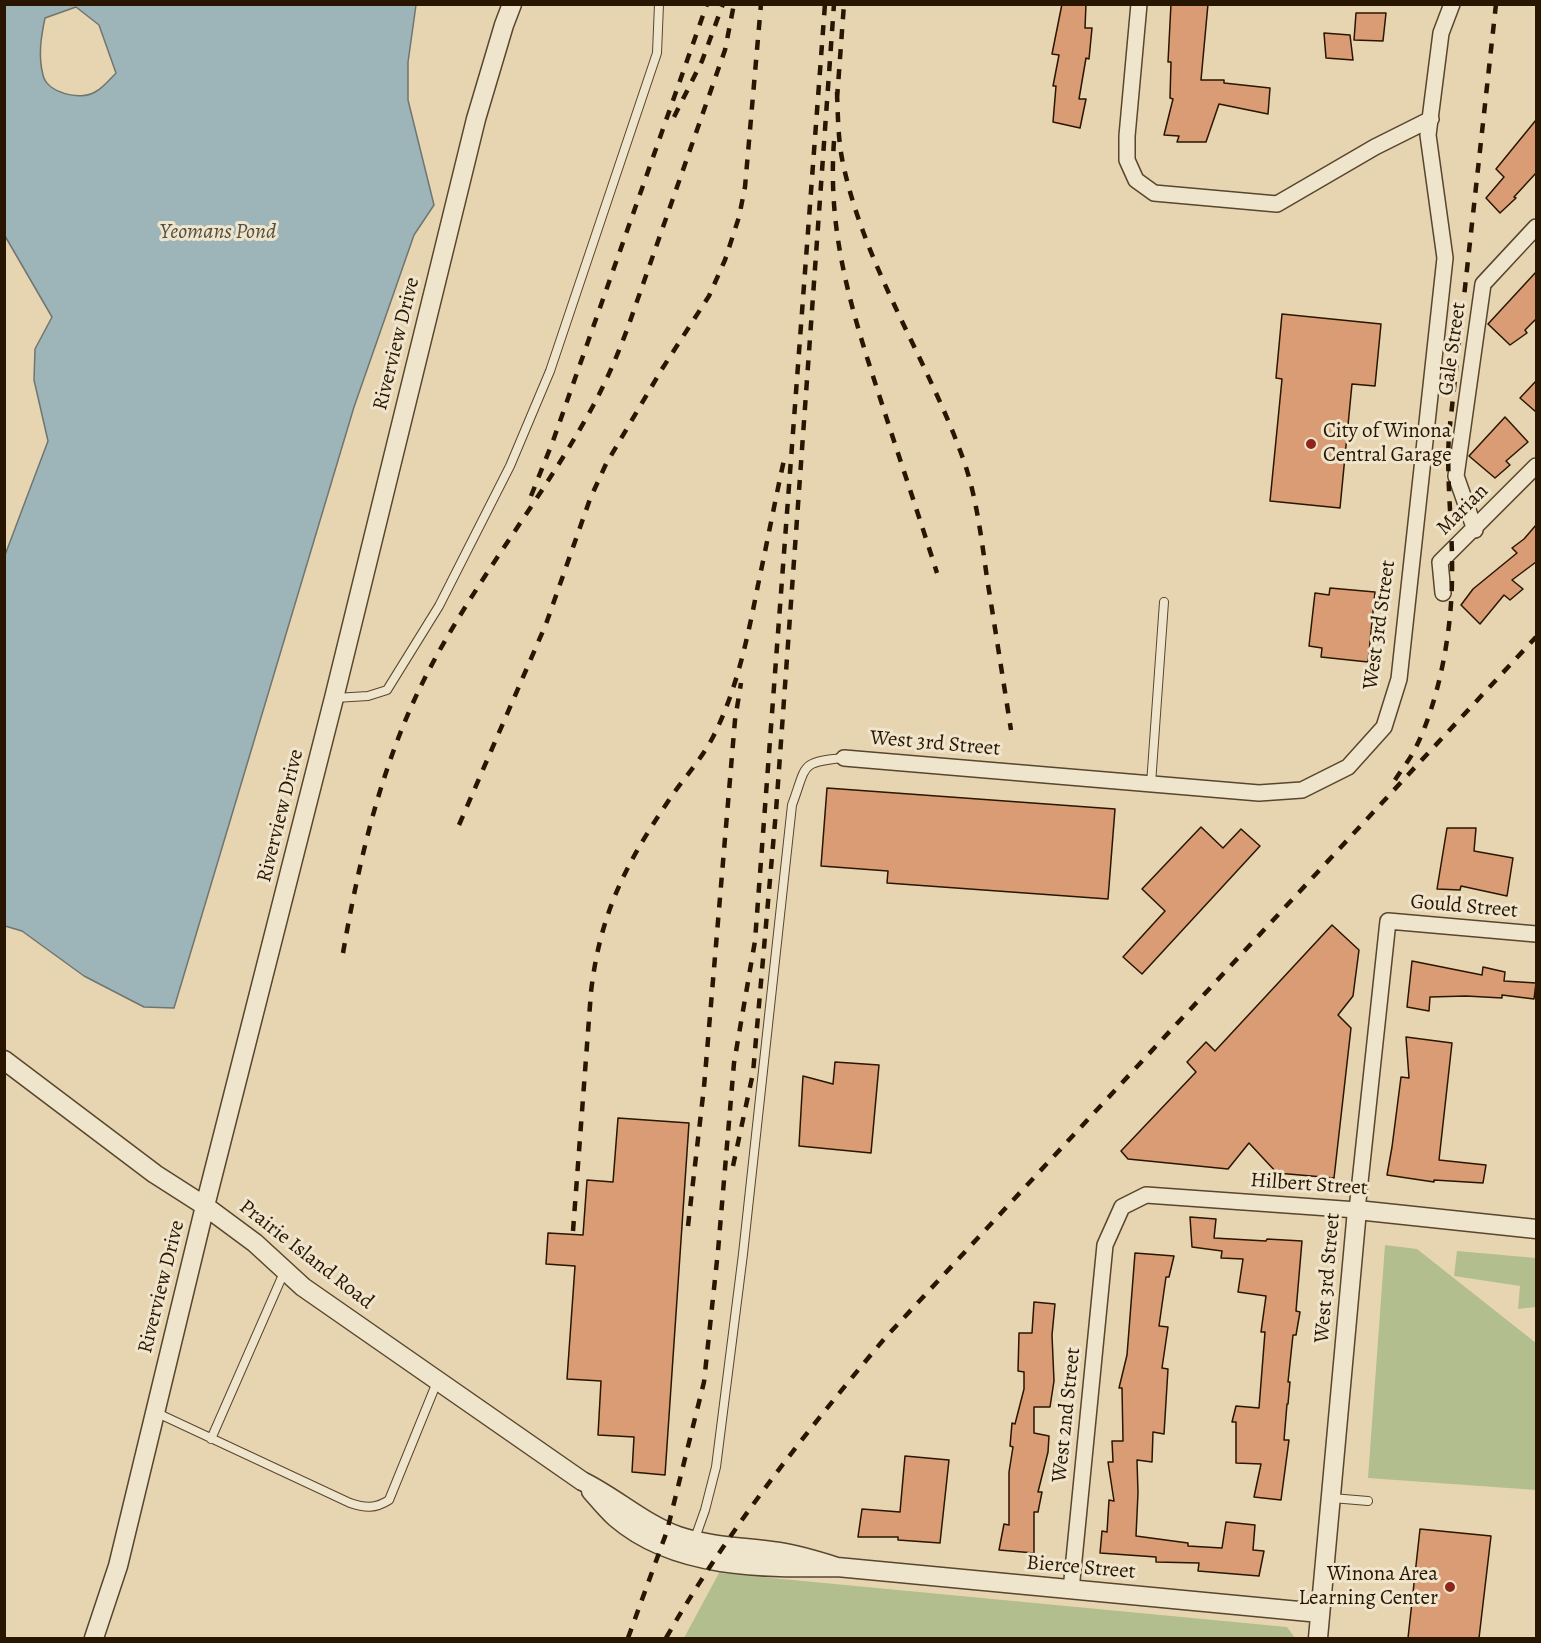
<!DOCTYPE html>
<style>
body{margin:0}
#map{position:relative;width:1541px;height:1643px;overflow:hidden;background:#e7d5b1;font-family:Alegreya,serif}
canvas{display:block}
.frame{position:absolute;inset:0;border:6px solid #291601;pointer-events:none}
</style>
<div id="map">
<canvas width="1541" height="1643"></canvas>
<div class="frame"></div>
</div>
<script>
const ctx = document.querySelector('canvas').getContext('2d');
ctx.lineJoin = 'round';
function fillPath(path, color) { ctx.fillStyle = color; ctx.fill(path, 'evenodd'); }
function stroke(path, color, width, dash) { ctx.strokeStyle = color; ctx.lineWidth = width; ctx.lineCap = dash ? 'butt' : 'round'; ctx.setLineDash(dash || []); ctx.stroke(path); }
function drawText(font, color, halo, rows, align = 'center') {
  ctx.font = font + ' Alegreya,serif'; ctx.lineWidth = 6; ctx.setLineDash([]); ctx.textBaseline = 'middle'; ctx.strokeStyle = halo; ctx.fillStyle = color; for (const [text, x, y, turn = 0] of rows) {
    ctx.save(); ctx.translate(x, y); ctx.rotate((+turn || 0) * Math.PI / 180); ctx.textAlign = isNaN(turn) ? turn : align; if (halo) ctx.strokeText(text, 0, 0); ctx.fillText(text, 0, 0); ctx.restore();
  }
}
const green = new Path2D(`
 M1385,1245L1417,1249L1536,1343V1490L1368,1478Z
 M1457,1251L1536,1258V1307L1518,1309L1520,1286L1454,1276Z
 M719,1573L1287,1627L1295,1638H684Z`);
const water = new Path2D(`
 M5,4L416,5L408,62V100L434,205L414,235L354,407L174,1008L144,1007L84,976L22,931L5,926V555L48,441L34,380L35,349L52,317L5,236ZM76,7L99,25L116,73C110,79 103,88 95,92C80,101 47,93 43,75C38,56 41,37 45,18Z`);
const building = new Path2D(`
 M1062,4H1086L1085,28H1092L1089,59L1086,58L1079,99H1086L1080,128L1053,122L1056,86H1053L1059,55L1052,54Z
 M1171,4H1208L1201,80H1224V83L1270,88L1268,114L1219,104L1206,142H1177L1179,136L1164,135L1173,99L1170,98L1171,62H1168Z
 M1356,13H1386L1383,41L1354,40Z
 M1324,33L1350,35L1353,60L1326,58Z
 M1536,120V173L1514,197L1516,198L1500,213L1486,198L1504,177L1496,169Z
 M1536,272V319L1525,330L1527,333L1510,345L1488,324Z
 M1282,314L1381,324L1375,386L1352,384L1340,508L1270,501L1282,379L1276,378Z
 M1536,381V412L1520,398Z
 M1505,417L1528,442L1506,461L1510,465L1495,478L1469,456Z
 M1536,525V562L1512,580L1523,589L1510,600L1504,595L1480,624L1461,605L1473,589L1517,553L1512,548L1524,539Z
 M1330,588L1375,592L1368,662L1321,657L1322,648L1309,646L1315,593L1329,595Z
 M827,788L1115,809L1108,899L887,883L888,871L821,866Z
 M1201,827L1223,848L1241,829L1260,846L1142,974L1123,957L1165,911L1142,889Z
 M1447,828H1476L1474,851L1513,858L1507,896L1461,886L1460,890L1437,889Z
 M1332,925L1359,950L1353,996L1338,1015L1351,1028L1334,1178L1277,1173L1249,1143L1228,1169L1128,1159L1121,1151L1196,1072L1187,1062L1206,1042L1215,1051Z
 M1412,961L1482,975L1483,967L1505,972L1504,981L1536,983L1534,999L1502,995V998L1466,996L1430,997L1429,1011L1407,1007Z
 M1406,1037L1452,1043L1439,1160L1486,1165L1483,1183L1434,1180V1182L1387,1175L1392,1147L1401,1077L1409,1078Z
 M835,1062L879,1065L871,1153L799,1146L803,1076L833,1084Z
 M618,1118L689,1123L665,1475L632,1472L634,1437L598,1435L601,1381L567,1379L575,1266L546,1264L548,1233L583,1235L587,1180L613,1182Z
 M1190,1217L1216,1219L1214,1238L1266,1241L1267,1239L1302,1241L1296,1311L1300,1312L1296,1335H1293L1288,1382H1290L1288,1404H1287L1284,1440H1289L1281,1500L1254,1497L1261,1464L1236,1463V1422H1232L1236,1406L1259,1408L1265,1332H1261L1266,1296L1238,1292L1243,1259L1221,1258L1222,1251L1192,1247Z
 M1135,1253L1174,1256L1169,1277H1166L1159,1326L1168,1327L1162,1368L1168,1369L1164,1434L1153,1432L1152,1462L1137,1460L1138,1493L1136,1536L1188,1543V1546L1222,1548L1226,1522L1255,1525L1253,1550L1264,1551L1259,1576L1198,1571L1199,1563L1156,1562V1557L1100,1553L1102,1531L1107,1532L1109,1500L1114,1501L1108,1462H1113L1112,1441H1123L1122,1388H1119L1127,1355Z
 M1034,1302L1055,1304L1052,1335L1054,1381L1050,1407H1034V1433L1049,1436L1048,1452L1038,1492H1042L1038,1512H1034V1553L999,1550L1004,1524L1009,1525V1472L1013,1447L1010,1446L1012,1423L1015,1424L1024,1389V1372L1018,1371L1019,1333H1032Z
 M905,1456L949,1460L940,1543L898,1540V1537H858L862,1509L900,1512Z
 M1420,1529L1491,1536L1479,1638H1408Z`);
const service = new Path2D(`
 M335,698L368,696L387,690L439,606L510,466L550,371L657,53L659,4
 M1151,784L1164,602
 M155,1412L350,1503C365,1508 375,1509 389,1500L437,1382
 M211,1439L285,1270
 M1332,1498L1368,1501
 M694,1541L705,1510L716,1467L743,1254L792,805C807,765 799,762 844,758`);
const minor = new Path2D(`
 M1139,4L1127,136V160L1136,180L1154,193L1277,204L1375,147L1431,119
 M1475,530L1456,476L1483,284L1536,227
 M1443,593L1440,562L1536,466
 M844,758L1259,793L1302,790L1348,767L1384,727L1399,679L1445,258L1428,135L1441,33L1452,4
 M1071,1590L1105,1245L1122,1207L1146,1195L1357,1210L1388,921L1536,934`);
const tertiary = new Path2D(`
 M4,1060L155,1174L205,1206L255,1243L303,1287L582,1481C615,1497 644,1524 678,1536C711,1547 745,1547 779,1552C798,1555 818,1561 837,1567
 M591,1491C599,1500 607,1510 616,1518C675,1569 764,1568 837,1567L1320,1613
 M94,1638L118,1566L205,1206L334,698L476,119L504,25L512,4
 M1318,1638L1357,1210L1536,1229`);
const rail = new Path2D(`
 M837,92C838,118 838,143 844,168C866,267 926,358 961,453C976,492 981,536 987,578C995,628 1003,679 1011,730
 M837,99L844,4
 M674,117L702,61L723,4
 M834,141C827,236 853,315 882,404C900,460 919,516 937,573
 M531,496L553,441L707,4
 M1395,780C1402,769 1411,758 1417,745C1440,697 1452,629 1452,576C1453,528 1446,482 1449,434L1496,4
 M459,825L546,624L590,499L606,464L662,369L709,296L725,260L739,217L745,187L761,4
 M343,953C360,855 383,757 430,668C478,577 544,496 593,406C607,380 618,354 628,327L725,50L734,4
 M733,1166L753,1073L776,811L834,4
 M688,1226L704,1087L735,720L741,683
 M573,1231L591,992C600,914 625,865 669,800C683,779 701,760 713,737C737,690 748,636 758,585C767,543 775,501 784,460
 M628,1638L667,1531L704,1382L718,1251L734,1063L755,941L825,4
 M666,1638C728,1530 805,1433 885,1338L1536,637`);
const markers = [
 [1311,444,6,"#8f2418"],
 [1450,1587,6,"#8f2418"]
];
const streetNames = [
 ["Riverview Drive",397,344,-76],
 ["Gale Street",1453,349,-82],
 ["Marian",1463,510,-45],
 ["West 3rd Street",1380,625,-82],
 ["West 3rd Street",935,744,5],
 ["Riverview Drive",281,816,-76],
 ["Gould Street",1464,907,5],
 ["Hilbert Street",1309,1185,4],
 ["Prairie Island Road",306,1255,38],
 ["West 3rd Street",1328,1278,-85],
 ["Riverview Drive",162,1287,-76],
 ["West 2nd Street",1067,1415,-84],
 ["Bierce Street",1081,1568,5]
];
const poiNames = [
 ["City of Winona",1323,432],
 ["Central Garage",1323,456],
 ["Winona Area",1438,1575,"right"],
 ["Learning Center",1438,1599,"right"]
];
const waterNames = [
 ["Yeomans Pond",218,233]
];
fillPath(green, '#b2be8e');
fillPath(water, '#9db5b8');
stroke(water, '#6f756f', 1.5);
fillPath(building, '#d99c74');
stroke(building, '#291601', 1.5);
stroke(service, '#58462d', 10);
stroke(minor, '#58462d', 18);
stroke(tertiary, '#58462d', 21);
stroke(service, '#efe4cc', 8);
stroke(minor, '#efe4cc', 15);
stroke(tertiary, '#efe4cc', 18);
stroke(rail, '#291601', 4.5, [10, 10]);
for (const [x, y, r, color] of markers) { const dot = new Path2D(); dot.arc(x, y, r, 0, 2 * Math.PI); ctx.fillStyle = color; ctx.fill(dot); stroke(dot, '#efe4cc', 2); }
drawText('21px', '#291601', '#efe4cc', streetNames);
drawText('21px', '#291601', '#efe4cc', poiNames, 'left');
drawText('italic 22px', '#524e41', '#efe4cc', waterNames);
</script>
